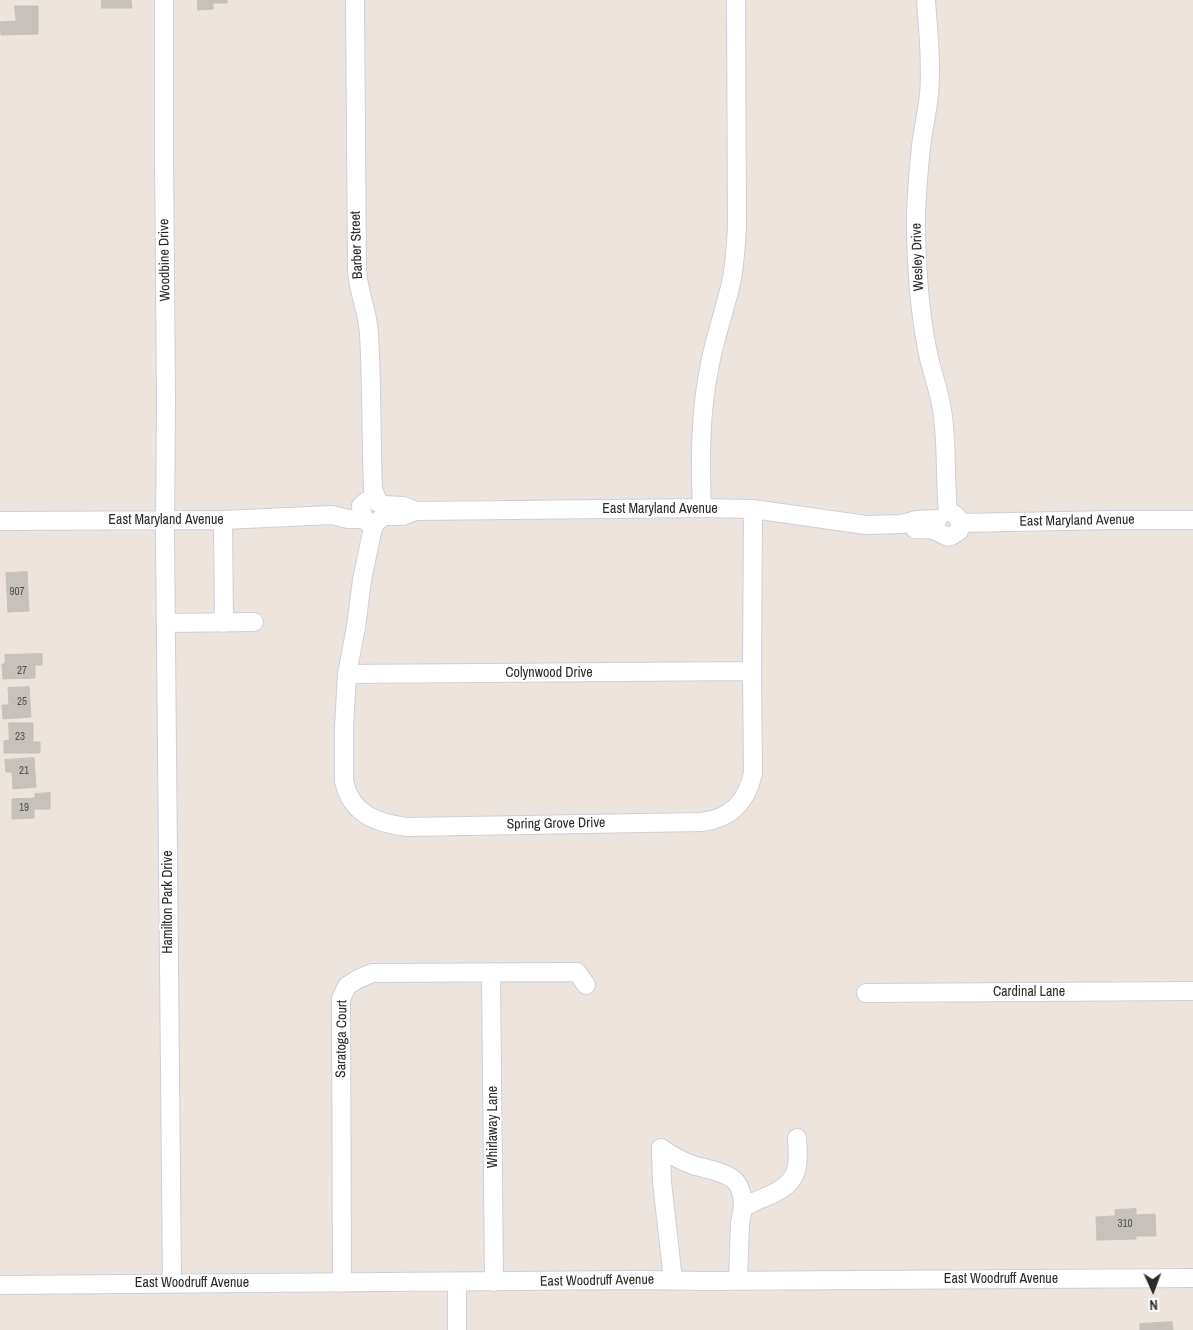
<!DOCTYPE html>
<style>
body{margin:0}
#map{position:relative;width:1193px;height:1330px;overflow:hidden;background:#ece4dd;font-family:"Archivo Narrow",sans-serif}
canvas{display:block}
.north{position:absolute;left:1128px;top:1265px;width:50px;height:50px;-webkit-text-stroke:4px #fff;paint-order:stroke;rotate:178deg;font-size:14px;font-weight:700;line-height:20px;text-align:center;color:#2a2a2a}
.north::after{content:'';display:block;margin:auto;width:18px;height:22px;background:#2a2a2a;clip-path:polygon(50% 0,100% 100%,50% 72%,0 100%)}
</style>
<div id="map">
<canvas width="1193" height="1330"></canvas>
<div class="north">N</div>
</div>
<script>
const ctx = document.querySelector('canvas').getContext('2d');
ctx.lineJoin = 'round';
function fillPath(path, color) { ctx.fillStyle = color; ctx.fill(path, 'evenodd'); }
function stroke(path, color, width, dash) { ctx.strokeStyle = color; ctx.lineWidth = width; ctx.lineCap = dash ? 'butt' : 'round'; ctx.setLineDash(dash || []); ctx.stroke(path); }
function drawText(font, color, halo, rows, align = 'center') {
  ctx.font = font + ' "Archivo Narrow",sans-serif'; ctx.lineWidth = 4; ctx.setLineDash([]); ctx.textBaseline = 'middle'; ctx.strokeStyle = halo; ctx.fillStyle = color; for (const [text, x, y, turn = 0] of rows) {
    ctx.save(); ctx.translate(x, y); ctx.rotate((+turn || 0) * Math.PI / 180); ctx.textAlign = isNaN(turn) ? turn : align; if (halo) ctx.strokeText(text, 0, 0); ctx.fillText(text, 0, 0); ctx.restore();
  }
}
const building = new Path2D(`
 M102,0H131L132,8H102Z
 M198,0H227V3H213V9L198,10Z
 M15,6H38V34L1,35L0,22L16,21Z
 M27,572L29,611L8,612L6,573Z
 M42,654V665H35V678L3,679L2,664H5V655Z
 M29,687L31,717L3,719L2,705H9L8,688Z
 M9,723H33V742H40V753H4V741L9,740Z
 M34,758L36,787L13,789L12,772H6L5,760Z
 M50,793V809H34V818L12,819V799L35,798V794Z
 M1136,1209V1215L1155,1214L1156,1236H1136V1239L1097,1240L1096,1217L1115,1216V1210Z
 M1172,1322L1173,1330H1140V1324Z`);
const minor = new Path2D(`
 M164,0V152L166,400L165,536L172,1284
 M355,0L357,270C358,291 368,312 369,334C372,385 371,437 373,489L378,502
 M926,0C928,31 932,63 929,95C927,112 923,130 921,147C918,176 915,205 916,234C917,276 920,317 929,358C934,378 941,397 943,417C947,448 945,480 948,512
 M702,508C700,460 700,411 710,364C715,337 725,310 731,283C735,264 736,245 737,226L736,0
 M416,511L403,506L383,505L371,499L367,501L361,506L362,514L367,522L375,523L384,516H402L416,511L702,508L753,509L866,525L902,524L917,520L938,519
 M223,520L224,623
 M0,521L223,520L332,515L348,519H365
 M375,523L372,532L362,580L356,627L347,674L344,727V781C351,814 376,823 407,827L702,822C732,818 747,801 753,773L752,671L753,509
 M960,523L1114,520H1193
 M915,529C921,530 931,528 936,531C948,536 945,541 959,531C961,524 960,519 954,514
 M166,623L254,622
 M347,674L752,671
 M491,972L494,1282
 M866,993L1193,991
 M661,1148L662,1182L673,1280
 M661,1148C671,1155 681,1161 693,1165C705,1169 728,1172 736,1182C742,1189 743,1199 743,1208
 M738,1280L740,1223L743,1208C753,1201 765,1198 776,1192C800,1180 799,1162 797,1138
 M342,1283L341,999L347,986L358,979L372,973L577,972L586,985
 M0,1285L640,1280L705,1281L1193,1278
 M457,1330V1282`);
const numberNames = [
 ["907",17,592],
 ["27",22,671],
 ["25",22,702],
 ["23",20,737],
 ["21",24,771],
 ["19",24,808],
 ["310",1125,1224]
];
const streetNames = [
 ["Barber Street",357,245,-92],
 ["Wesley Drive",918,257,-92],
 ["Woodbine Drive",165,260,-91],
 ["East Maryland Avenue",660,509],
 ["East Maryland Avenue",166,520],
 ["East Maryland Avenue",1077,521,-1],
 ["Colynwood Drive",549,673],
 ["Spring Grove Drive",556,824,-1],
 ["Hamilton Park Drive",168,902,-90],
 ["Cardinal Lane",1029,992],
 ["Saratoga Court",342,1039,-89],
 ["Whirlaway Lane",493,1127,-90],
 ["East Woodruff Avenue",1001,1279],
 ["East Woodruff Avenue",597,1281,-1],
 ["East Woodruff Avenue",192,1283]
];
fillPath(building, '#c7c1bc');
stroke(building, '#c7bfb6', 1);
stroke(minor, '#cbd0db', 20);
stroke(minor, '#fff', 18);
drawText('11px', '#51504e', null, numberNames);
drawText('14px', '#2a2a2a', '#fff', streetNames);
</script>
